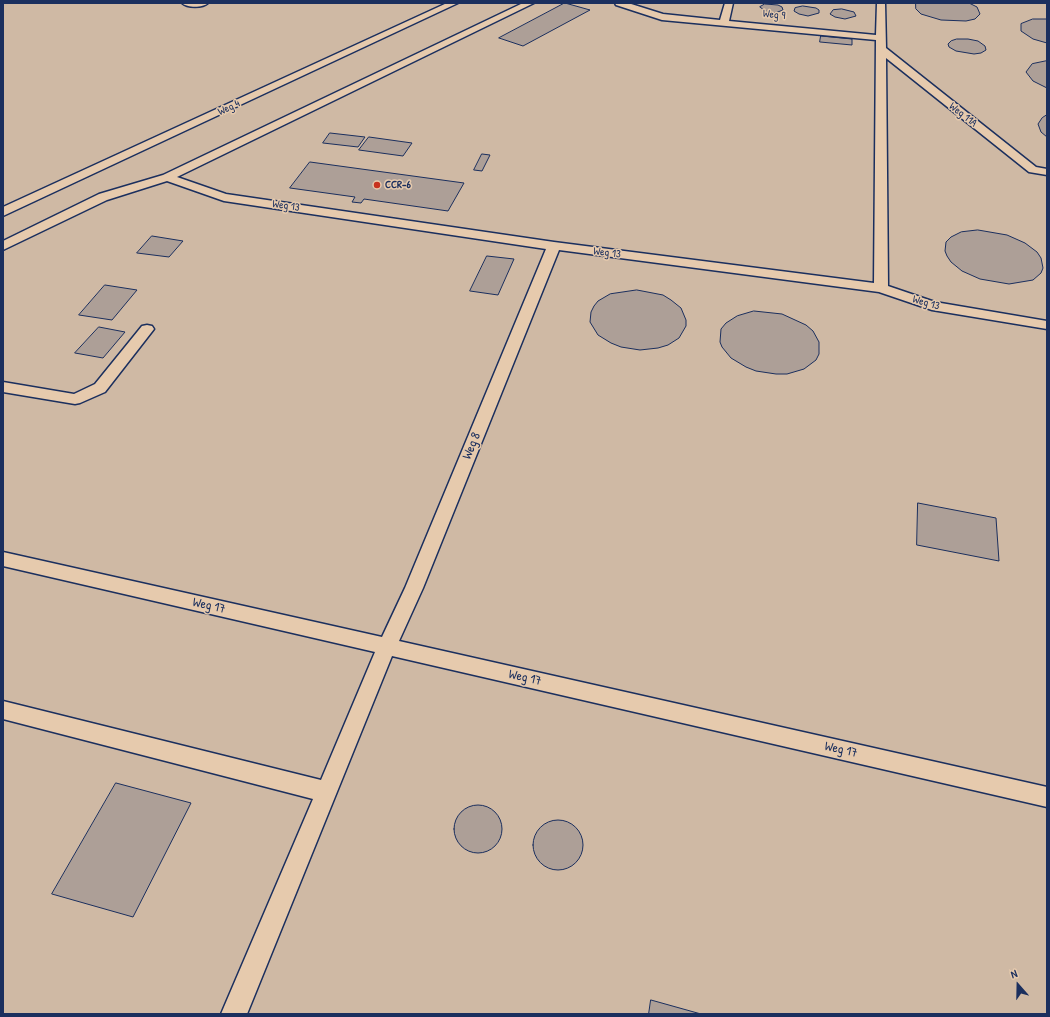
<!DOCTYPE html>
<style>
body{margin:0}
#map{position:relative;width:1050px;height:1017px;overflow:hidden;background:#dec4aa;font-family:"Patrick Hand",sans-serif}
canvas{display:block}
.frame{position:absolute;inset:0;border:4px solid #1b2f5e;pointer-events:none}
.north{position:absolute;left:998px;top:965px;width:40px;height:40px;-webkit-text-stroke:3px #e6caad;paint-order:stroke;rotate:340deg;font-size:11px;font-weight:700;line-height:16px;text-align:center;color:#1b2f5e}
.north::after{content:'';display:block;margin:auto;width:14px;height:18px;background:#1b2f5e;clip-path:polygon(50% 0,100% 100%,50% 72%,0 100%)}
</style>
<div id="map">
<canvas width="1050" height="1017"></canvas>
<div class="frame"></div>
<div class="north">N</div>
</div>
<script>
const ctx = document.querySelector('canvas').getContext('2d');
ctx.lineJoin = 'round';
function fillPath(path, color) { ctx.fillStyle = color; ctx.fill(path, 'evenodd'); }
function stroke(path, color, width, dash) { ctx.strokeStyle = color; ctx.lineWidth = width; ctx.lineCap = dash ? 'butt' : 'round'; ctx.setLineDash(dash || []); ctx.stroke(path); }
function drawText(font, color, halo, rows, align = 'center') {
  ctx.font = font + ' "Patrick Hand",sans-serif'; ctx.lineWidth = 3; ctx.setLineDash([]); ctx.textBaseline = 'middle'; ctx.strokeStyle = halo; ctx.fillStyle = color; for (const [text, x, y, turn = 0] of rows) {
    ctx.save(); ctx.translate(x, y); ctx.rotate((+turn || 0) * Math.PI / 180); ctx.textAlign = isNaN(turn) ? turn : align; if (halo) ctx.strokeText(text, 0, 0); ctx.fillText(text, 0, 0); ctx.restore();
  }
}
const built = new Path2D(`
 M3,3H1047V1014H3Z`);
const building = new Path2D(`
 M565,3L590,10L523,46L499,38Z
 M916,3H969L977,7L980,14L975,19L966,21L941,20L921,14L916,9Z
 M765,4L778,5L782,7L783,10L775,13L765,11L760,7Z
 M803,6L816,8L819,10V13L808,16L799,14L794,11L795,8Z
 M842,9L854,12L856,16L845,19L835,17L830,14L833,10Z
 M1033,19H1047V43L1033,39L1021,31V24Z
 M821,36L852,39V45L820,42Z
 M957,39H968L978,41L985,46L986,50L981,53L974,54L956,51L949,47L948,44L951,41Z
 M1047,61V88L1033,81L1026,72L1032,64Z
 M1047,115V137L1041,132L1038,124L1042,118Z
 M330,133L365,137L358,147L323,143Z
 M369,137L412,143L403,156L359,150Z
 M482,154L490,155L482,171L474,170Z
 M310,162L464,183L448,211L364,199L361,203L352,202L355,197L290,188Z
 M978,230L1007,235L1025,243L1037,252L1041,258L1043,268L1041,273L1033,280L1009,284L980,279L962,271L951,262L947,256L945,251L946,242L951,237L961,232Z
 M152,236L183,241L169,257L137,253Z
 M487,256L514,259L498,295L470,291Z
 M105,285L137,290L112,320L79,315Z
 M637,290L663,295L671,300L681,308L686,320V326L679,338L668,345L658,348L640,350L621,347L611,343L598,335L590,322L591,312L594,306L598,301L610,294Z
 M754,311L782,314L806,325L813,331L819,342V354L816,360L804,369L787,374H776L756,371L746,367L731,358L722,347L720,342L721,329L726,323L737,316Z
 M99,327L125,332L103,358L75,353Z
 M918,503L996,518L999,561L917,545Z
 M116,783L191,803L133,917L52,894Z
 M454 829a24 24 0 1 1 48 0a24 24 0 1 1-48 0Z
 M533 845a25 25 0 1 1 50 0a25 25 0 1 1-50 0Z
 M651,1000L701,1014H649Z`);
const service = new Path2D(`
 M182,3H208C203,8 187,8 182,3Z
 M447,3H458L3,216V207Z
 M523,3H534L177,177L226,194L554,242L874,283L876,40L662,20L616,5L615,3H628L663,14L720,20L725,3H733L729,21L876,35L877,3H885L886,48L1036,167L1047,169V175L1029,172L886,58L888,286L935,302L1047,321V329L932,310L879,292L559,250L423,588L399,641L1047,787V807L392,656L247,1014H221L313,799L3,719V701L321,780L375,652L3,566V552L382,637L405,588L546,249L224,201L167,181L107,200L3,250V241L99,194L163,175Z
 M147,325L152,326L154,329L105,392L80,403L75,404L3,392V382L74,394L95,384L142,326Z`);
const markers = [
 [377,185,4,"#c8321e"]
];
const farStreetnames = [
 ["Weg 9",774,15,6],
 ["Weg 4",229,108,-25],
 ["Weg 11A",963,115,38],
 ["Weg 13",286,206,8],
 ["Weg 13",607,253,7],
 ["Weg 13",926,303,16]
];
const farPoinames = [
 ["CCR-6",385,185]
];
const streetNames = [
 ["Weg 8",472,446,-68],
 ["Weg 17",209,606,13],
 ["Weg 17",525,678,13],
 ["Weg 17",841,750,13]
];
fillPath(built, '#cfb9a4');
fillPath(building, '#ad9f97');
stroke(building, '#1b2f5e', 1);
stroke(service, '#1b2f5e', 3);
fillPath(service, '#e6caad');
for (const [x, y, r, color] of markers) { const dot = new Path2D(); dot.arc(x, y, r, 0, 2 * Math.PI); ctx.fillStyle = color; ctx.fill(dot); stroke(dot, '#e6caad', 1.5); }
drawText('11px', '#1b2f5e', '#e6caad', farStreetnames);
drawText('bold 11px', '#1b2f5e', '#e6caad', farPoinames, 'left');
drawText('13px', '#1b2f5e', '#e6caad', streetNames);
</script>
